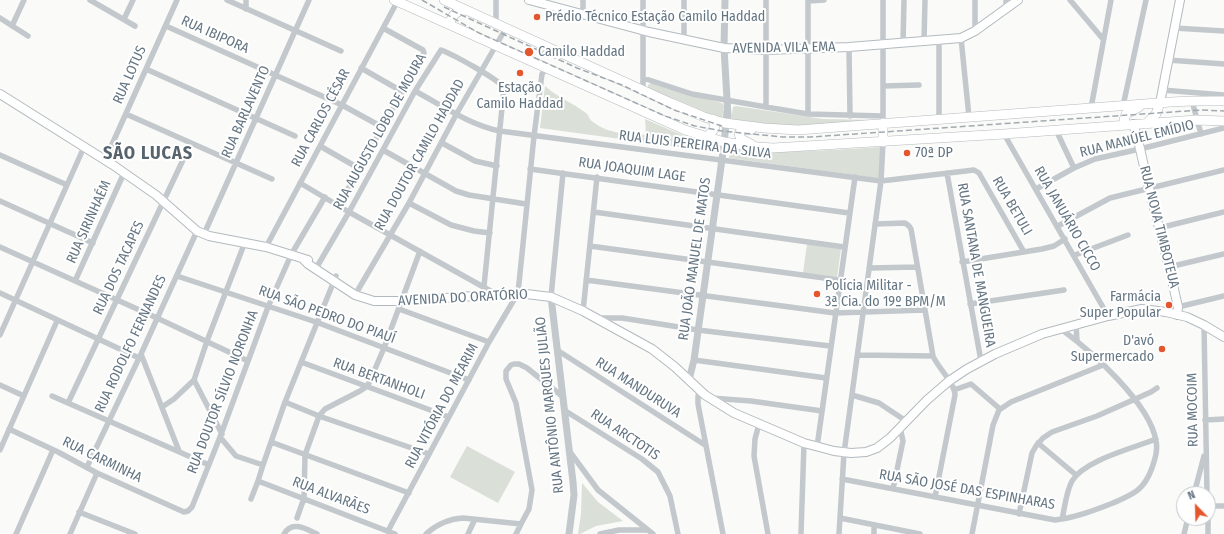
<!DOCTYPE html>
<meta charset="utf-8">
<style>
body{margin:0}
#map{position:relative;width:1224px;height:534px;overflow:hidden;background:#fafaf8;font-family:"Fira Sans Condensed",sans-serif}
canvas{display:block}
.north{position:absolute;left:1176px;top:486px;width:40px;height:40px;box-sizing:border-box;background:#fff;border:1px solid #c1c8cd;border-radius:50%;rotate:337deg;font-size:11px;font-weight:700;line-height:16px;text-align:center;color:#657683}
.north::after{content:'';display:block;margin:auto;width:14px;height:18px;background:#e4572e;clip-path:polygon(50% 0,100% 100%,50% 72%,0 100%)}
</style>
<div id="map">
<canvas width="1224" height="534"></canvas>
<div class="north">N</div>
</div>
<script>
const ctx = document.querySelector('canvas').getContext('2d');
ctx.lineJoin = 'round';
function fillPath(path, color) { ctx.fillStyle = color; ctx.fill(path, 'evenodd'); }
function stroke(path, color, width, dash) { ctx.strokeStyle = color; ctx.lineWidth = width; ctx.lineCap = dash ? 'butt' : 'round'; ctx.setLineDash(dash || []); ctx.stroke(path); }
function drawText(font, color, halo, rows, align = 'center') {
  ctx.font = font + ' "Fira Sans Condensed",sans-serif'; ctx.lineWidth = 4; ctx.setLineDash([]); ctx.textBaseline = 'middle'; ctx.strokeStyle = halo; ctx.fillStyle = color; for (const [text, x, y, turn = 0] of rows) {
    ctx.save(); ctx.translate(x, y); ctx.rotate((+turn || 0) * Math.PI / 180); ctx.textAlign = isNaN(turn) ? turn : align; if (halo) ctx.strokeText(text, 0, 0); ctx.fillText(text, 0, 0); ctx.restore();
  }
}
const green = new Path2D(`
 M651,83L722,103L724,106L722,120L648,92V85Z
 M545,86C557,97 573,103 586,113C589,115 589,120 593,122C608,134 628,134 646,135L645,119L682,135L716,145V152L540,128Z
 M736,106L823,119L876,120L801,127L731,120L733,107Z
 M730,147C780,155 829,150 880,147V177L877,178L729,158Z
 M807,244L841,249L837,277L803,273Z
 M467,446L515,472L498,503L450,477Z
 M582,483L598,502L623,521L596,526L580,534H578L581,514Z`);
const minor = new Path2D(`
 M90,0L135,26
 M227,0L341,51
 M496,0V23
 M975,0V31
 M1006,0V9
 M1070,0L1103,39
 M808,1L824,0
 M246,9V0
 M583,14V0
 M0,18L28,36
 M124,19L133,0
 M12,26L24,0
 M166,26L342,105L382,127
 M1174,28L1224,31
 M961,38L969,117
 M684,39V0
 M939,40V119
 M924,41L925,0
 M903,43L904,0
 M849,47L850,116
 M1168,60L1224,64
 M361,68L403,92
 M146,69L295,136
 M643,78L692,94L766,107L808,114L883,116
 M883,86L919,85
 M1162,90L1224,95
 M415,91C443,106 470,125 500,131L881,181L974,170L979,173L1024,252
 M643,91V0
 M1192,101L1201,134
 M1123,106L1146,0
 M766,107V0
 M1091,108L1111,0
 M126,114L272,179
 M808,114V0
 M883,120V0
 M1056,130L1074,168
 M1004,134L1108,316
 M442,143L475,161L497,166
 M320,146L360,169
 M383,150L456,191L469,195L526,204
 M0,155L67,185
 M105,160L177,0
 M530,169L849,213
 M947,173L981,361
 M300,183L349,212L496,294
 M1036,189L1074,168L1095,159L1140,149L1224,128
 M0,201L93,243
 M409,203L451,225L474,231L490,233
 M339,205L424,53L423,50L383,28
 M594,212L844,247
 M875,224L905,223L909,226L911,229L933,356C938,368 955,383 955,395L935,497
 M1058,226L1110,198L1224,170
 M1159,228L1224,212
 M204,234L309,0
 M590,246L839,280
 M0,247L157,318L248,361
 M266,247L397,2
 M1075,255L1128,235
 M962,262L1042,249L1054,246L1065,239
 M318,265L349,212L415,91L441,50C452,54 500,80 504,88L484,286
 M1169,267L1224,254
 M869,268L917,267
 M177,276L316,322L469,380
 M586,280L835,313L925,310
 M75,281L124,173
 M0,293L139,358
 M355,295L409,203L457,113L506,28
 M551,297L563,173
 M970,304L1064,290
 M1178,307L1224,296
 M399,309L489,342
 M583,311L597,177
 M597,318H622L698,330L830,346
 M1076,325L1077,341
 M1204,325L1207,494
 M0,335L84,147
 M557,350L705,445
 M141,354L179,451
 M858,355L933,356
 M694,360L826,378
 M301,362L449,417
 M194,380L222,434
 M0,385L24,396
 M699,390L698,397V404L723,534
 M954,390L971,384L1000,409
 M852,395L879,403L906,421
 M52,396L209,465
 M711,398L751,401L822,411
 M285,402L319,416L429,454
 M68,403L191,143
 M162,407L174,399L194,380L207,341L245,242
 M564,410L642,459L658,472L670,496L678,534
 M1205,420L1224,419
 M759,424L755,439L754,456L768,534
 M9,429L58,452L97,473L184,512L188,511L192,507L220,437L268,307L291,255L325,197
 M220,437L236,456L263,465
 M271,442L409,493
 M1038,443L1076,475
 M817,447L855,177
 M0,450L57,321
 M570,452L598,490L653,534
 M87,467L141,354L197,231
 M842,479L1055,520C1075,518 1095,510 1113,503C1134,494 1144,490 1152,468C1155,459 1158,450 1156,441C1150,403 1091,351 1061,329
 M258,481L395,534
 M893,489L903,441L900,427
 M1194,494L1204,456
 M251,499L258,481L263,465L285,402L336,276
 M1208,506H1224
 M79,512L135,534
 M1019,514L1032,453L1036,446L1043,438L1052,432L1097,416L1151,392L1157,388
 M297,518L304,498L305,455L319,416L325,409L360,391L366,387L369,383L384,348L420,251
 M840,518L920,534
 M1208,518V534
 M1062,519C1065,507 1066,492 1072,481C1084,460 1134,448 1156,439
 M388,531L489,342L518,293L534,136L542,74L547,68
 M16,534L53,450
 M70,534L97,473
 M284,534C292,520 306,529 317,534
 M426,534C437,524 448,519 463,518L521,524L529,509L532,490L516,403L506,379V371L511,365L514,364H519L527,368L562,396
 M468,534L475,519
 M516,534L521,524
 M600,534L619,530H647
 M801,534L804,443
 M839,534L844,453L881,181L883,142
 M874,534V525
 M972,534L993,425L999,410L1011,402L1103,365
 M1184,534L1188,518`);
const tertiary = new Path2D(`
 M725,0L724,48L728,116
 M551,297L573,482L574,495L569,534
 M689,380L694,360L724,145L727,111`);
const secondary = new Path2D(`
 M529,0L649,32L724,48L766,50L849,47L961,38L975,31L1018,0
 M0,94L113,165L156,195L197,231L209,236L266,247L308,260
 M1160,103L1180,0
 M1133,124L1138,140L1149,188L1169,267L1178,307L1177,315
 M303,259L308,264L355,295L374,301H402L518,293L551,297L583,311L652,349L675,367L705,395L734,413L804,443L834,451L851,453L866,452L877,448L890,438L927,400L949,381L967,369L995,354L1042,334L1108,316L1142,309L1166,312L1187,317L1204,325L1224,337`);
const primary = new Path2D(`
 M394,0L685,130L724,142L758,147L773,148L1004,134L1196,120L1224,121
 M444,0L671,103L704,117L725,123L764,128L798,130L1171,102L1192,101H1224
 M449,24C453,15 455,11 466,10
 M883,123V142
 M1147,123L1156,114L1160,103
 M1126,125L1124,120L1126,114L1139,107
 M751,130C746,130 741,128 739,134L741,139L751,144
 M707,137L715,128L713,119`);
const rail = new Path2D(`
 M422,0L479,33L665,116L695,126L722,131L783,137H811L1201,110L1224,111
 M444,7L577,68L622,85L674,110L722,126`);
const markers = [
 [537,17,4,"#e4572e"],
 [529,52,5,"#e4572e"],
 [520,73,4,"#e4572e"],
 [907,153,4,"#e4572e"],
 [817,294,4,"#e4572e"],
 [1169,305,4,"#e4572e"],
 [1162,349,4,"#e4572e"]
];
const poiNames = [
 ["Prédio Técnico Estação Camilo Haddad",545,17],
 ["Camilo Haddad",538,52],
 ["Estação",520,88,"center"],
 ["Camilo Haddad",520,104,"center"],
 ["70ª DP",915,153],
 ["Polícia Militar -",825,286],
 ["3ª Cia. do 19º BPM/M",825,302],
 ["Farmácia",1161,297,"right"],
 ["Super Popular",1161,313,"right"],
 ["D'avó",1154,341,"right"],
 ["Supermercado",1154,357,"right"]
];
const streetNames = [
 ["RUA IBIPORA",215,35,24],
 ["AVENIDA VILA EMA",784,48,-1],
 ["RUA LOTUS",130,75,-66],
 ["RUA BARLAVENTO",246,112,-66],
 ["RUA CARLOS CÉSAR",321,118,-62],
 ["RUA AUGUSTO LOBO DE MOURA",380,132,-61],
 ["RUA MANÚEL EMÍDIO",1137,139,-14],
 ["RUA LUIS PEREIRA DA SILVA",695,145,7],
 ["RUA DOUTOR CAMILO HADDAD",420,155,-61],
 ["RUA JOAQUIM LAGE",632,170,8],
 ["RUA BETULI",1012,206,60],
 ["RUA JANUÁRIO CICCO",1067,219,60],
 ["RUA SIRINHAÉM",89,222,-66],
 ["RUA NOVA TIMBOTEUA",1159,227,76],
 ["RUA JOÃO MANUEL DE MATOS",695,259,-82],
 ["RUA SANTANA DE MANGUEIRA",976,265,80],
 ["RUA DOS TACAPES",119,268,-65],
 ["AVENIDA DO ORATÓRIO",463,298,-3],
 ["RUA SÃO PEDRO DO PIAUÍ",327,315,20],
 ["RUA RODOLFO FERNANDES",131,344,-65],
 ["RUA BERTANHOLI",379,379,20],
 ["RUA MANDURUVA",638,388,33],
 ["RUA DOUTOR SÍLVIO NORONHA",223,392,-69],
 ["RUA ANTÔNIO MARQUES JULIÃO",550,405,-96],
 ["RUA VITÓRIA DO MEARIM",442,406,-62],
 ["RUA MOCOIM",1193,410,-91],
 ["RUA ARCTOTIS",625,435,34],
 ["RUA CARMINHA",102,460,26],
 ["RUA SÃO JOSÉ DAS ESPINHARAS",967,490,10],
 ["RUA ALVARÃES",331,496,21]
];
const districtNames = [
 ["SÃO LUCAS",148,154]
];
fillPath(green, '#dadfd7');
stroke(secondary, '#b3babf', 10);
stroke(primary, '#b5babe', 10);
stroke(minor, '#c3c8cc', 5.5);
stroke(tertiary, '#c3c8cc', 7);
stroke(secondary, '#fff', 8);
stroke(primary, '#fff', 9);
stroke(rail, '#a2aab0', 1.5, [6, 3]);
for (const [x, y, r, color] of markers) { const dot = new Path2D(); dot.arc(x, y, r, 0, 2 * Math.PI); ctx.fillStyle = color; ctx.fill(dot); stroke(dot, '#fff', 1.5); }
drawText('14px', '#657683', '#fff', poiNames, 'left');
drawText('14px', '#657683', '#fff', streetNames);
ctx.letterSpacing = '1px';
drawText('bold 18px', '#57646e', '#fff', districtNames);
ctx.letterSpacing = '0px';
</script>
